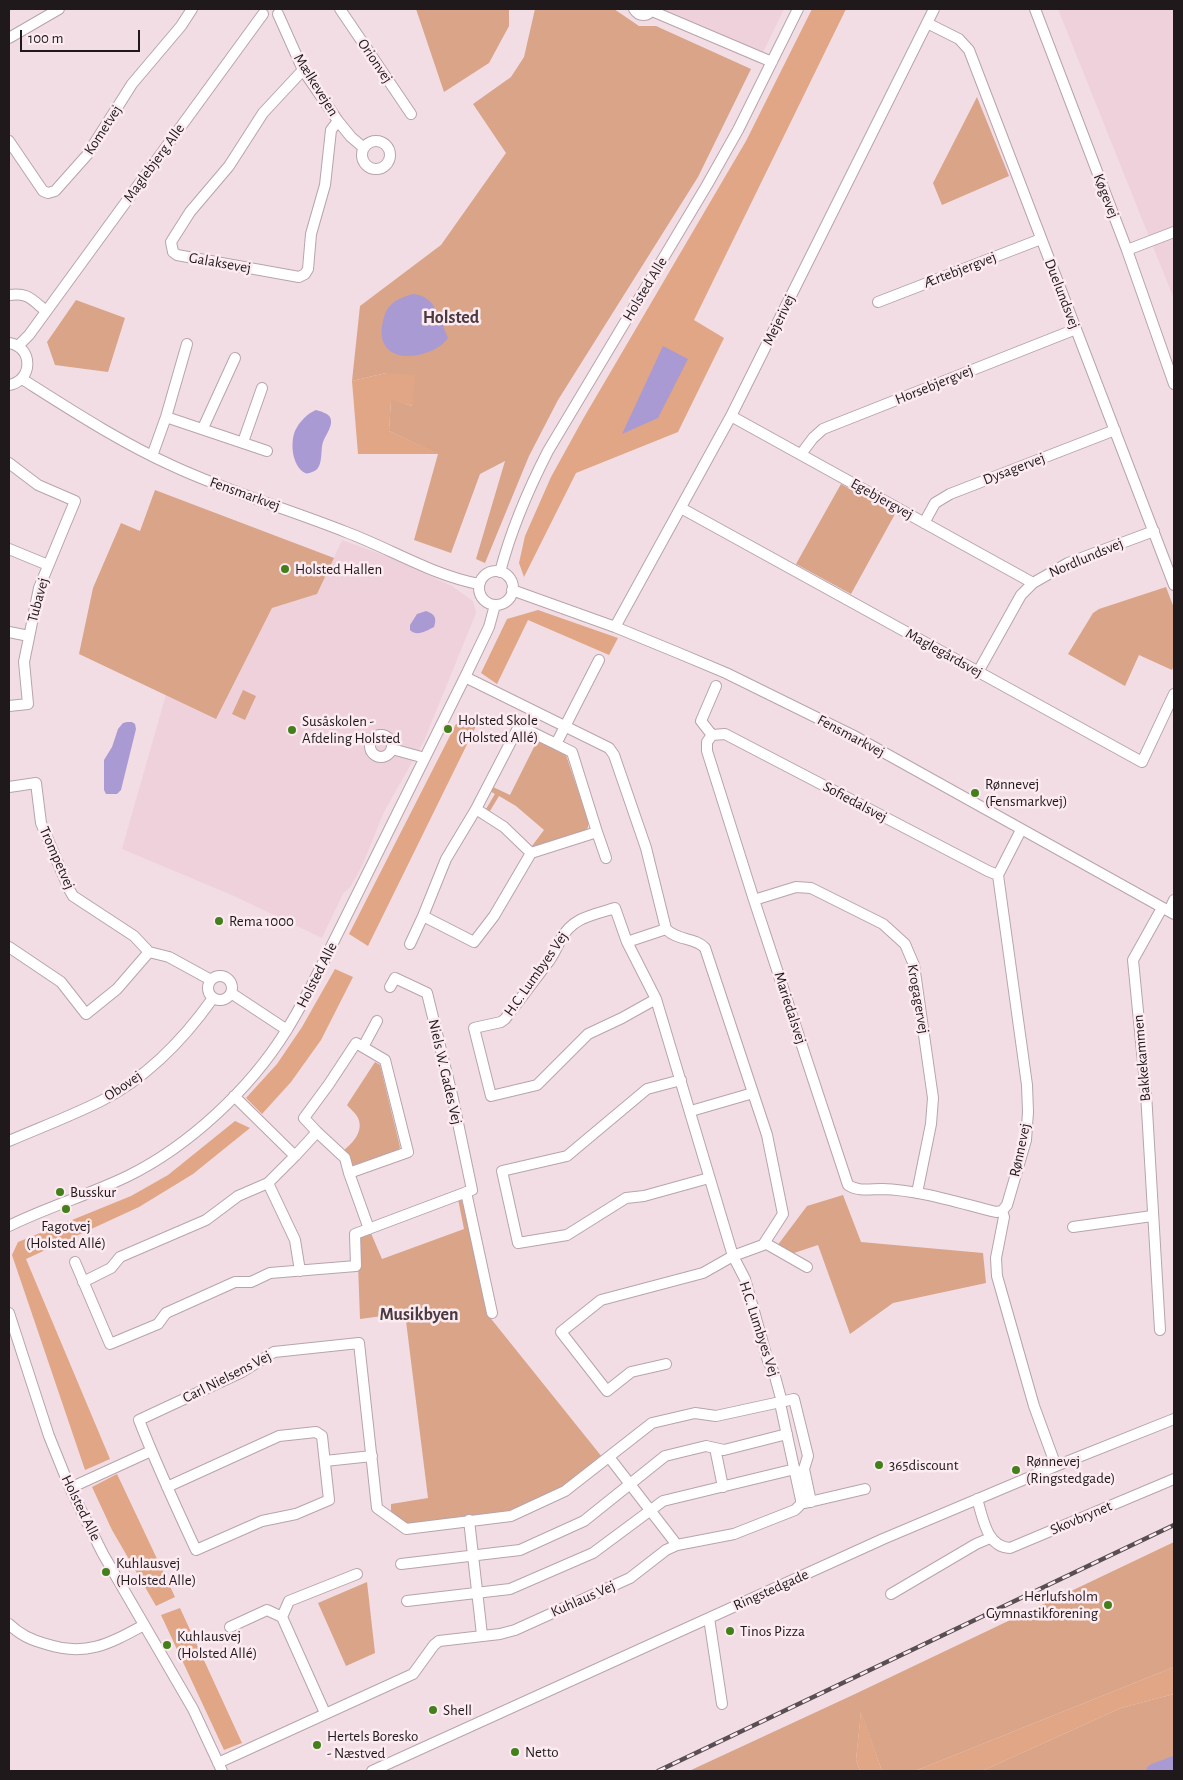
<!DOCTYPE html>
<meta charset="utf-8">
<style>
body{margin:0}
#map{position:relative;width:1183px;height:1780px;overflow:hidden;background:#f2dde4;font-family:"Alegreya Sans",sans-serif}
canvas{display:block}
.frame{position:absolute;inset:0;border:10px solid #20191c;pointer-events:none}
.scale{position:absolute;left:20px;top:30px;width:120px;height:22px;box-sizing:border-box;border:2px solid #20191c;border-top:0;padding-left:6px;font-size:15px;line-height:18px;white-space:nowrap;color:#20191c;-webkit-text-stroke:4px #fcebf1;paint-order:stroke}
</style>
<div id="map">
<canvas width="1183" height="1780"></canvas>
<div class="frame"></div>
<div class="scale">100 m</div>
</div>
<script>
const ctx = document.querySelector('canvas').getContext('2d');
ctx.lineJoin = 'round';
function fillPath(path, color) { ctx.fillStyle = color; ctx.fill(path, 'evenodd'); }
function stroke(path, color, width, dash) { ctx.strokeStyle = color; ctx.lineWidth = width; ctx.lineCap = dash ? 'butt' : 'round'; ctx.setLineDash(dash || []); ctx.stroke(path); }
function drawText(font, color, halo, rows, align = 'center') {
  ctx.font = font + ' "Alegreya Sans",sans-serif'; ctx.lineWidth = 5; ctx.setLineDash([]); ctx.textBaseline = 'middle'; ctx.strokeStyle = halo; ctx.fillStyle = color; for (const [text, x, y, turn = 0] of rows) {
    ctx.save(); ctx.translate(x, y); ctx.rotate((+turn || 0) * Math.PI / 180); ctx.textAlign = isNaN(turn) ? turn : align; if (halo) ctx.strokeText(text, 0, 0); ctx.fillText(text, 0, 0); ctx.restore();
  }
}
const built = new Path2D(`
 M634,9H784L758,63Z
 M1058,9H1174V299Z
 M342,540L389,557L452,586L473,601L476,613L424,741L384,812L362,866L351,886L343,894L322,938L234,896L122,849L166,695L216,719L272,608L317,594Z`);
const green = new Path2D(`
 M416,9H509V26L489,63L444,92Z
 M535,9H614L639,26H656L751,69L698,177L558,400L529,456L485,563L476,559L505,461L480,474L451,553L414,540L438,454L389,431L391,399L412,406L386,373L352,381L360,306L441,245L506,153L473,104L511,77L524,57Z
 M977,97L1009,176L942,205L933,183Z
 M76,300L125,318L108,372L55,365L47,342Z
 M841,484L895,514L851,594L796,564Z
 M155,490L334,558L317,594L272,608L216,719L79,654L93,588L121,523L140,531Z
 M1166,587L1174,608V665L1172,670L1139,655L1125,686L1068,654L1093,613L1099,609Z
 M243,690L256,696L245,720L232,714Z
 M537,741L566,755L589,823L587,830L536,847L532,846L544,830L516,806L499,796L490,811L486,809L495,794L490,791L493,787L510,795Z
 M375,1062L380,1065L400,1147L397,1153L352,1167L343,1151C353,1143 364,1131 358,1118C356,1113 350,1109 347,1105Z
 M843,1195L861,1242L983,1253L986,1283L893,1303L850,1334L818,1245L791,1254L777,1246L807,1206Z
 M461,1198L464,1208H465L488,1315L602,1457L565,1487L507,1512L407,1524L391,1514V1504L428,1498L405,1313L360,1319L357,1236L370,1231L382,1259L464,1229L458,1199Z
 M1174,1542V1667L915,1771H882L861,1712L856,1760L860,1771H689L855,1694Z
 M367,1582L375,1653L346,1666L318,1603Z
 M1174,1694V1763L1153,1771H982L1121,1708Z`);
const forest = new Path2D(`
 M812,9H846L694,320L724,338L678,432L576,473L524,577L519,563L525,536L551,477L583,419L746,141Z
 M386,373L415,375L413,406L391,400L389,431L439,454H358L352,381Z
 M538,610L618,638L609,655L528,620L497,684L481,673L507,619Z
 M479,720L368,946L349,934L456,724Z
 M335,969L353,977L321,1040L291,1082L262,1114L246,1098L277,1064L302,1027Z
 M235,1121L250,1128L193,1174L139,1207L26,1259L110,1459L85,1470L12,1255L18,1242L131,1196L168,1175Z
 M117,1474L175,1597L156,1606L112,1530L92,1487Z
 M180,1608L242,1743L224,1750L161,1615Z
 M1174,1667V1694L1121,1708L982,1771H915Z
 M861,1711L882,1771H860L856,1760Z`);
const water = new Path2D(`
 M413,294C435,295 440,319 448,338C441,347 433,351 422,354C396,361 376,350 383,321C385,314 386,309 392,304C397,299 406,296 413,294Z
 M663,346L688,359L658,418L622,434Z
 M316,410C320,411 327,413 330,417C334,425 326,434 323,442C320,451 324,469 312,472C310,473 307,474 305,473C292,466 290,443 295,431C299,422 308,413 316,410Z
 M426,611C435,614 437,618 434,627C426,631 417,637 410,630V625L417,614Z
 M127,722H132L135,724L136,729L121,790L117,794H106L104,790V760L112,747L118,729L123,723Z`);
const river = new Path2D(`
 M1153,1771L1174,1763`);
const minor = new Path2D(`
 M340,9L411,114
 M634,9C639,17 648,17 652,9
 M1035,9L1127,250L1174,384
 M652,11L772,62
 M278,14L303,70L338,121L351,137L364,148
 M927,23L959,39L969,50L1174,585
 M9,38L59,9
 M303,70L263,113L229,166L190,212L171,242L173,252L177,255L299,277L305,274L308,269L311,234L325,185L331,130L338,121
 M9,141L43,191L48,193L55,191L87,155L132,84L181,26L192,9
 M362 155a14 14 0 1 1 28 0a14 14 0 1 1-28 0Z
 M1127,250L1174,232
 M9,295C28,292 32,300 46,311
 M878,302L1041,239
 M9,343C34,347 33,381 9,385
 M18,346L29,335L263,14
 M22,379C71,410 120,442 173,466C229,492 288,509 346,532C391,549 432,575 479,584
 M731,416L1033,583
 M166,417L267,451
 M203,428L235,358
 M243,442L262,388
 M801,454L813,438L823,429L1076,329
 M152,456L166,417L187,344
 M9,463L38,485L75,501L39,588L24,662L28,704L9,706
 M681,508L1142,762L1174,694
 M924,523L935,503L950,494L1115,430
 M9,549L48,565
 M479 588a17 17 0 1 1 34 0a17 17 0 1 1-34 0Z
 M500,572C511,530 528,490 548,451L707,185L738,130L798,9
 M512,590L615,627L676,652L726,673L856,737L1174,914
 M615,627L731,416L934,9
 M9,632L29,636
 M978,672L1021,595L1033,583L1068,563L1154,531
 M465,677L609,748L614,755L646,848L666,929C677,941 695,937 705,948L767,1135L783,1214L763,1245L733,1256L703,1273L601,1300L561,1332L607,1391L631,1372L666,1364
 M716,686L701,721L712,735L707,742V751L754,900L848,1185C859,1192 870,1189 882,1189C920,1190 959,1203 996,1212L1002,1211
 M712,735L725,734L988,871L998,875
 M370 746a11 11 0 1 1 22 0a11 11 0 1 1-22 0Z
 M392,749L425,758
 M9,787L36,783L41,823L69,889L73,896L134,936L149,952L169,957L211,980
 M1021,830L998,875L1027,1085L1028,1112L1026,1140L1007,1205L1002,1211L1004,1217L996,1258L997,1276L1034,1406L1056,1466
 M597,832L606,858
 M531,853L504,827L476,809L519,726L556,744L599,660
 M754,900L796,887L811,888L883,924L905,944L914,965L933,1098L931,1124L917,1193
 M1169,911L1174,900
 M423,916L474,942L494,916L531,853L597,832L572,752L556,744
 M627,942L656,999L733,1256L745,1279L768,1361L774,1373L782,1402
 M410,944L423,916L446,859L476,809
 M9,947L61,982L86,1014L117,989L149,952
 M208 988a12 12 0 1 1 24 0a12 12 0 1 1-24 0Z
 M231,993L287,1030
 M656,999L622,1018L588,1034L537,1085L491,1096L474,1028L501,1022L505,1019L549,961C554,954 557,947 561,939C573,917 593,915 615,908L627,942L666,929
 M356,1043L385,1060L408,1152L349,1173L345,1158L317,1132L304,1118L329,1084Z
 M363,1047L377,1021
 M681,1080L647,1089L567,1156L502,1171L518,1243L567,1235L626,1198L644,1196L709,1178
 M234,1096L295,1156L317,1132
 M691,1111L753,1093
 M9,1141C39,1128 71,1116 101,1101C146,1078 184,1039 213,998
 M349,1173L369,1229
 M268,1183L295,1240L300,1271
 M466,1192L492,1313
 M9,1226C47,1207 89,1195 128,1176C189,1146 250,1089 286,1031C300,1009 312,985 324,961L465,677L489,627L495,605
 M1073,1227L1152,1216
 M765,1243L807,1267
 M75,1262L110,1344L158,1324L166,1313L235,1282H251L270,1273L356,1266L355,1234L472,1190L453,1099L427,993L395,978L390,987
 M83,1282L111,1268L120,1257L206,1220L238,1196L268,1183L295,1156
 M9,1313L49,1436L70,1488L103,1554L193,1709L222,1771
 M1160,1330L1146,1093L1133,960L1162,908
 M715,1448L723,1487
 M609,1457L677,1545
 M325,1461L372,1456
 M167,1487L279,1436L316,1432L322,1436L329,1500L296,1514L262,1521L196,1550C176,1507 156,1464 139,1420L242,1372L274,1352L359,1343L377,1508L406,1529L511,1516L565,1491L652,1423L695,1413L716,1416L794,1399L808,1456L804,1469L811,1502
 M70,1488L151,1451
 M977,1499C983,1517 986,1547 1010,1548L1174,1479
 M805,1503L865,1489
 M469,1520L482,1635
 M401,1564L520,1550L584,1521L665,1456L706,1446L724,1450L787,1434
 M891,1594L976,1544L990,1538
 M407,1601L510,1589L593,1553L663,1501L795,1469
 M709,1618L722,1704
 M9,1624C20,1635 31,1640 46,1644C86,1657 109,1644 144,1625
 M230,1627L267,1610L282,1617
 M325,1713L282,1617L289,1601L357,1574
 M218,1763L413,1674L434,1645L439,1641L500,1634L515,1630L630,1578L666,1550L677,1545L734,1534L795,1510L801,1504V1500L780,1403
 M372,1771L883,1539L1056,1466L1174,1419`);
const rail = new Path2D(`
 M658,1771L1174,1525`);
const markers = [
 [285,569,5,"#437f1a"],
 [448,729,5,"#437f1a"],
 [292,730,5,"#437f1a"],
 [975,793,5,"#437f1a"],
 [219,921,5,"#437f1a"],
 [60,1192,5,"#437f1a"],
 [66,1209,5,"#437f1a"],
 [879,1465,5,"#437f1a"],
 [1016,1470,5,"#437f1a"],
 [106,1572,5,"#437f1a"],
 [1108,1605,5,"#437f1a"],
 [730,1631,5,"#437f1a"],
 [167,1645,5,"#437f1a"],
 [433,1710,5,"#437f1a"],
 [317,1745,5,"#437f1a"],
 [515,1752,5,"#437f1a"]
];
const streetNames = [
 ["Orionvej",375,61,56],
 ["Mælkevejen",316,85,58],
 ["Kometvej",103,130,-57],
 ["Maglebjerg Alle",154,163,-54],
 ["Køgevej",1106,196,69],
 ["Galaksevej",220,263,10],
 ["Ærtebjergvej",960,270,-21],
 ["Holsted Alle",645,289,-59],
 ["Duelundsvej",1062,294,69],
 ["Mejerivej",779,320,-64],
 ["Horsebjergvej",934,385,-22],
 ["Dysagervej",1014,469,-21],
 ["Fensmarkvej",245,494,20],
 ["Egebjergvej",882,499,29],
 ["Nordlundsvej",1086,558,-23],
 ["Tubavej",38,600,-75],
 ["Maglegårdsvej",944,653,29],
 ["Fensmarkvej",851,736,28],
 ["Sofiedalsvej",855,802,28],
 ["Trompetvej",57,858,66],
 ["H.C. Lumbyes Vej",536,974,-55],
 ["Holsted Alle",317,975,-63],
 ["Krogagervej",918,999,80],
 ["Mariedalsvej",790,1008,72],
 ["Bakkekammen",1142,1058,-95],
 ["Niels W. Gades Vej",445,1072,77],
 ["Obovej",123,1086,-34],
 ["Rønnevej",1020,1150,-78],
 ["H.C. Lumbyes Vej",759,1329,72],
 ["Carl Nielsens Vej",227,1377,-27],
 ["Holsted Alle",81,1508,64],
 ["Skovbrynet",1081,1518,-23],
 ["Ringstedgade",771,1590,-24],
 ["Kuhlaus Vej",583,1599,-24]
];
const poiNames = [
 ["Holsted Hallen",295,569],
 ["Holsted Skole",458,720],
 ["(Holsted Allé)",458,737],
 ["Susåskolen -",302,721],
 ["Afdeling Holsted",302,738],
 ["Rønnevej",985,784],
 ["(Fensmarkvej)",985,801],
 ["Rema 1000",229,921],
 ["Busskur",70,1192],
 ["Fagotvej",66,1226,"center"],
 ["(Holsted Allé)",66,1243,"center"],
 ["Rønnevej",1026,1461],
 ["(Ringstedgade)",1026,1478],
 ["365discount",889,1465],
 ["Kuhlausvej",116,1563],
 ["(Holsted Alle)",116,1580],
 ["Herlufsholm",1098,1596,"right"],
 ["Gymnastikforening",1098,1613,"right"],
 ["Tinos Pizza",740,1631],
 ["Kuhlausvej",177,1636],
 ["(Holsted Allé)",177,1653],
 ["Shell",443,1710],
 ["Hertels Boresko",327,1736],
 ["- Næstved",327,1753],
 ["Netto",525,1752]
];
const quarterNames = [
 ["Holsted",451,318],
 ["Musikbyen",419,1315]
];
fillPath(built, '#efd1dc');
fillPath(green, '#d9a487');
fillPath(forest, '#e0a685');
fillPath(water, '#aa9ad3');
stroke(river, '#aa9ad3', 14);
stroke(minor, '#b8a4ab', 12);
stroke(minor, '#fff', 10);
stroke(rail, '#594e52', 4.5);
stroke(rail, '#fcebf1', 2.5, [8]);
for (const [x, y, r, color] of markers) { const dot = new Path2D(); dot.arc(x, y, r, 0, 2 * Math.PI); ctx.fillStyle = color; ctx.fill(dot); stroke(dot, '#fcebf1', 2); }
drawText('15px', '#20191c', '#fcebf1', streetNames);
drawText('15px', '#20191c', '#fcebf1', poiNames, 'left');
drawText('bold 18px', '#4b3b41', '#fcebf1', quarterNames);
</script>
